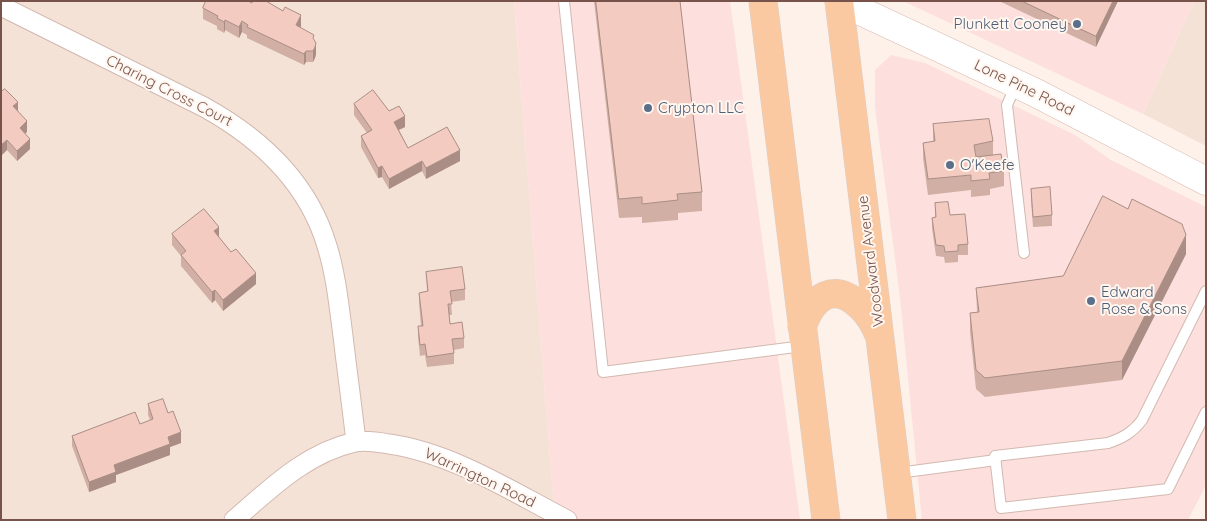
<!DOCTYPE html>
<style>
body{margin:0}
#map{position:relative;width:1207px;height:521px;overflow:hidden;background:#fdf1e9;font-family:Quicksand,sans-serif}
canvas{display:block}
.frame{position:absolute;inset:0;border:2px solid #78534b;pointer-events:none}
</style>
<div id="map">
<canvas width="1207" height="521"></canvas>
<div class="frame"></div>
</div>
<script>
const ctx = document.querySelector('canvas').getContext('2d');
ctx.lineJoin = 'round';
function fillPath(path, color) { ctx.fillStyle = color; ctx.fill(path, 'evenodd'); }
function stroke(path, color, width, dash) { ctx.strokeStyle = color; ctx.lineWidth = width; ctx.lineCap = dash ? 'butt' : 'round'; ctx.setLineDash(dash || []); ctx.stroke(path); }
function drawText(font, color, halo, rows, align = 'center') {
  ctx.font = font + ' Quicksand,sans-serif'; ctx.lineWidth = 4; ctx.setLineDash([]); ctx.textBaseline = 'middle'; ctx.strokeStyle = halo; ctx.fillStyle = color; for (const [text, x, y, turn = 0] of rows) {
    ctx.save(); ctx.translate(x, y); ctx.rotate((+turn || 0) * Math.PI / 180); ctx.textAlign = isNaN(turn) ? turn : align; if (halo) ctx.strokeText(text, 0, 0); ctx.fillText(text, 0, 0); ctx.restore();
  }
}
const residential = new Path2D(`
 M1,1H514L554,508L568,520H1Z
 M1194,1H1206V146L1143,114Z`);
const commercial = new Path2D(`
 M514,1H730L800,520H580L554,509Z
 M903,1H1194L1143,114Z
 M891,55L925,63L1075,135L1111,160L1206,207V485L1188,520H922L900,297L875,108V70Z`);
const lane = new Path2D(`
 M564,1L603,372L803,346
 M1016,85L1007,105L1024,253
 M1206,291L1142,420C1133,432 1123,438 1108,443L995,456L1001,508L1168,489L1206,412
 M898,473L996,460`);
const street = new Path2D(`
 M1,6L204,107C260,138 308,182 327,246C336,275 339,306 343,336C347,371 352,406 356,442
 M234,520C271,488 306,453 355,442C365,440 378,442 389,444C452,453 511,491 567,520`);
const secondary = new Path2D(`
 M839,1L1034,92L1206,181`);
const primary = new Path2D(`
 M763,1L826,520
 M839,1L902,520
 M802,327C813,296 834,281 861,307C869,315 874,323 878,333`);
const wall = new Path2D(`
 M594,1H680L702,192V211L678,213V220L642,223V217L619,218Z
 M999,1H1118L1096,47Z
 M203,8L301,26L300,27L314,40L316,54L315,58L313,62H306L304,65L247,38V35L242,32L239,38L225,30L224,33L217,29V26L203,19Z
 M1,92L18,110L27,132L25,133L30,149L17,161L7,150Z
 M354,104L389,111L405,127L399,130L408,148L460,161L426,179L422,171L389,189L382,177L378,178L361,147V136L367,133L354,115Z
 M933,124L993,141V155L1004,171V186L990,189V195L971,197V190L928,195L923,158V143L933,142Z
 M1031,189L1052,215V226L1033,227L1031,200Z
 M935,203L950,215L968,244V255H958V262L945,263L944,257L936,256L932,228V218L935,217Z
 M172,234L219,237L256,284L223,311L215,300L212,303L181,266V256L172,245Z
 M1186,254L1122,380L985,397L976,389L970,332V313L977,312L976,288L1063,276Z
 M426,272L465,289V300L451,302L452,315H449L450,324L464,338V348L454,350V364L427,367L425,355L420,356L418,337V326H421L419,303V293L427,291Z
 M148,404L181,443L170,447V455L116,475V482L89,492L72,446V436L140,424L150,420L148,415Z`);
const shadedWall = new Path2D(`
 M1113,1H1118L1096,47V36Z
 M301,15V26L296,36V25Z
 M225,20V30L224,33V22Z
 M242,21V32L239,38V27Z
 M316,43V54L315,58L313,62V51Z
 M306,51V62L304,65V54Z
 M18,102V113L13,106Z
 M405,116V127L394,132V122Z
 M27,121V132L20,138V128Z
 M30,139V149L17,161V151Z
 M7,140V150L1,156V145Z
 M460,150V161L426,179V168Z
 M422,161V171L389,189V179Z
 M382,166V177L378,178V168Z
 M219,227V238L214,231Z
 M1186,235V254L1122,380V361Z
 M256,273V284L223,311V300Z
 M215,290V300L212,303V292Z
 M181,432V443L170,447V455L116,475V482L89,492V482L114,465L168,437Z`);
const building = new Path2D(`
 M206,1H248L252,3V1H266L283,11L285,7L301,15L296,25L314,35L313,38L316,43L315,47L313,51H306L304,54L247,27L248,25L242,21L239,27L225,20L224,22L217,18L218,16L203,8Z
 M596,1H680L702,192L677,194L678,200L642,204V197L619,199Z
 M1022,1H1113L1096,36Z
 M5,89L18,102L13,106L27,121L20,128L30,139L17,151L7,140L1,145V92Z
 M373,90L389,111L399,106L405,116L394,122L408,148L447,127L460,150L426,168L422,161L389,179L382,166L378,168L361,136L372,130L354,104Z
 M989,119L993,141L974,145L976,157L1001,154L1004,171L989,173L990,179L971,181V175L928,179L923,143L935,141L933,124Z
 M1050,187L1052,215L1033,217L1031,189Z
 M1103,196L1128,209L1132,199L1182,224L1186,235L1122,361L985,378L976,370L970,313L979,312L976,288L1063,276Z
 M948,202L950,215L965,214L968,244L958,245V251L945,252L944,246L936,245L932,218L936,217L935,203Z
 M204,209L219,227L214,231L231,252L236,249L256,273L223,300L215,290L212,292L181,255L186,251L172,234Z
 M462,267L465,289L450,291L452,304H448L450,324L462,322L464,338L452,339L454,353L427,357L425,344L420,345L418,326H423L419,293L428,291L426,272Z
 M163,399L168,413L173,411L181,432L168,437L170,444L114,465L116,472L89,482L72,436L135,412L140,424L153,419L148,404Z`);
const markers = [
 [1077,24,5,"#5c6f8a"],
 [648,108,5,"#5c6f8a"],
 [950,165,5,"#5c6f8a"],
 [1091,301,5,"#5c6f8a"]
];
const serviceNames = [
 ["Plunkett Cooney",1067,24,"right"],
 ["Crypton LLC",658,108],
 ["O'Keefe",960,165],
 ["Edward",1101,292],
 ["Rose & Sons",1101,309]
];
const streetNames = [
 ["Lone Pine Road",1024,88,26],
 ["Charing Cross Court",169,91,27],
 ["Woodward Avenue",871,261,-97],
 ["Warrington Road",480,478,25]
];
fillPath(residential, '#f5e2d7');
fillPath(commercial, '#fde0dd');
stroke(lane, '#d2b9b0', 12);
stroke(street, '#d2b9b0', 21);
stroke(secondary, '#d7bab0', 29);
stroke(primary, '#d9cfcd', 29);
stroke(lane, '#fff', 10);
stroke(street, '#fff', 19);
stroke(secondary, '#fff', 28);
stroke(primary, '#fbc9a1', 28);
fillPath(wall, '#d1afa5');
fillPath(shadedWall, '#aa8e86');
fillPath(building, '#f3cbc0');
stroke(building, '#aa8e86', 1);
for (const [x, y, r, color] of markers) { const dot = new Path2D(); dot.arc(x, y, r, 0, 2 * Math.PI); ctx.fillStyle = color; ctx.fill(dot); stroke(dot, '#fff6f0', 2); }
drawText('15px', '#4e5e75', '#fff6f0', serviceNames, 'left');
drawText('15px', '#78534b', '#fff6f0', streetNames);
</script>
